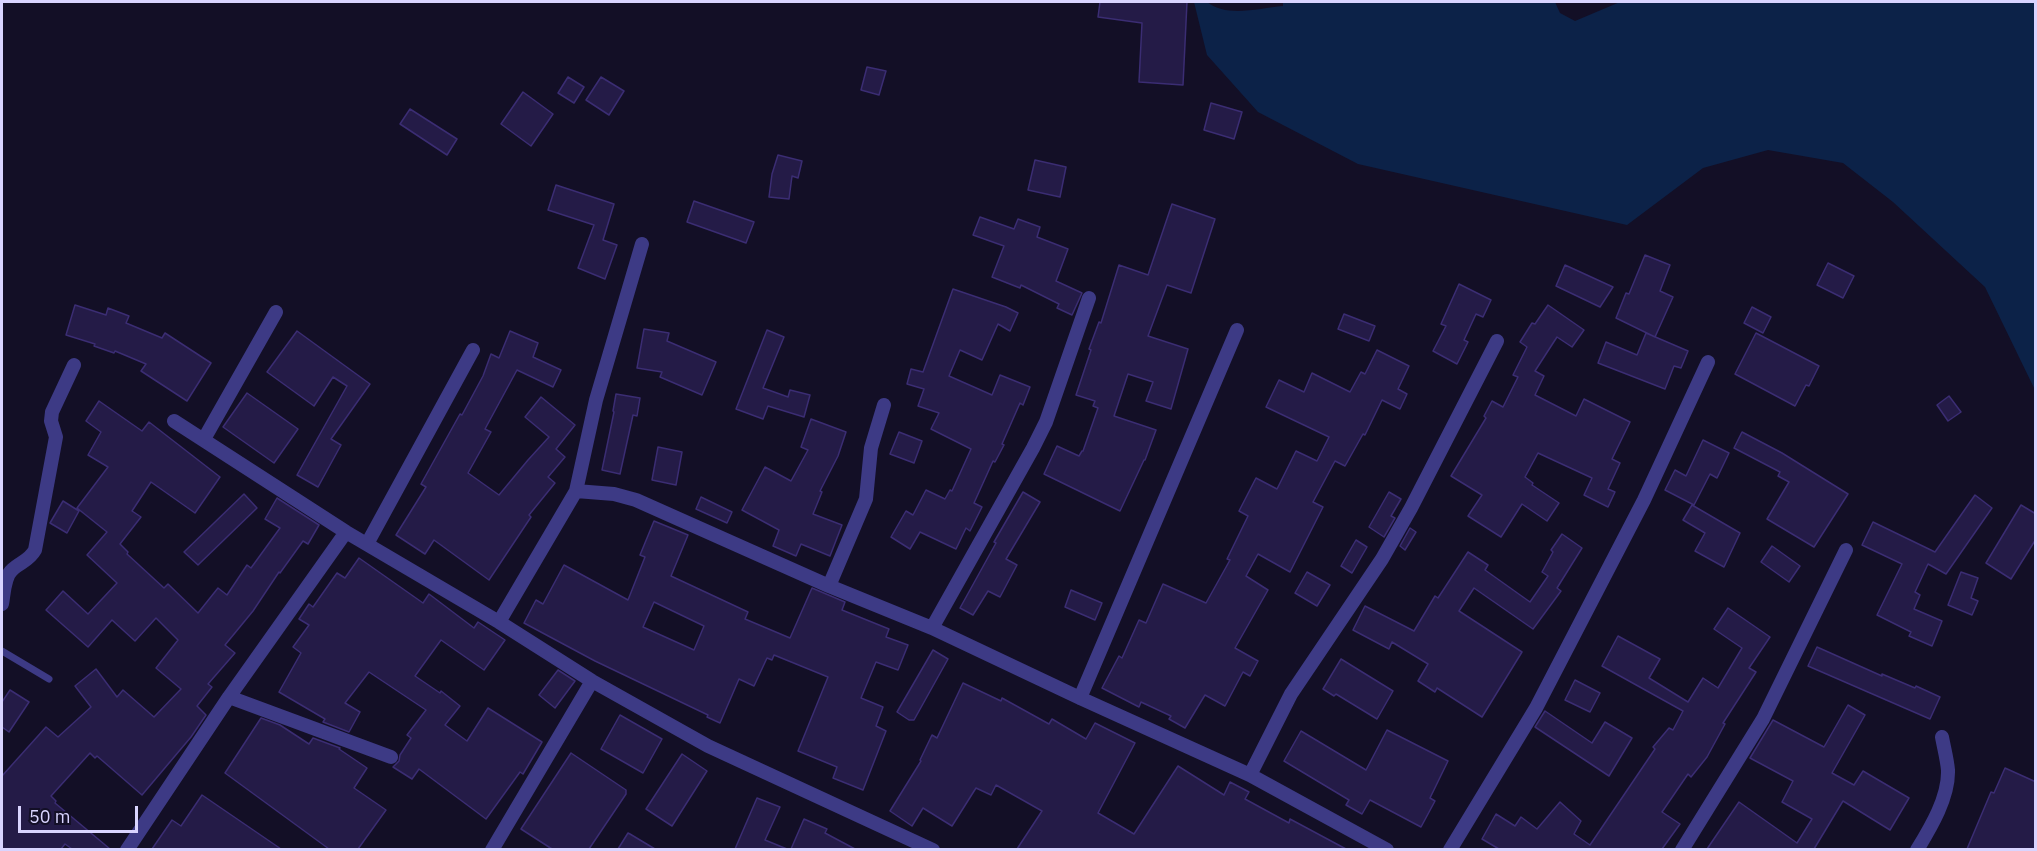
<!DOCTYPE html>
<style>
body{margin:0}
#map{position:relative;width:2037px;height:851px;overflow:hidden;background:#130f26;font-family:"IBM Plex Sans",sans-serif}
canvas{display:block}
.frame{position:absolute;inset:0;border:3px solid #d9d4ff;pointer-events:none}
.scale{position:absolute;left:18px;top:806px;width:120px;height:27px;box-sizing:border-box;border:3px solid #d9d4ff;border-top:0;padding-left:8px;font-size:18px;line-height:21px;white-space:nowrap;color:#d9d4ff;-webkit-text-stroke:4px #130f26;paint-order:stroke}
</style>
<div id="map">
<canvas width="2037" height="851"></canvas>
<div class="frame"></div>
<div class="scale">50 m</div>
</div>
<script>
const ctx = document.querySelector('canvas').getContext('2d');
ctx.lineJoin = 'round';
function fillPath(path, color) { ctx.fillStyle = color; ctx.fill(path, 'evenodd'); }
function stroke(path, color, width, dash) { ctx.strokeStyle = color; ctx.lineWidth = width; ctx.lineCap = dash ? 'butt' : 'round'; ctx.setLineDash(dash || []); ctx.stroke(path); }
const water = new Path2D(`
 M1194,2H1207C1227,18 1259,8 1283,6V2H1555L1560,13L1575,21L1620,2H2035V390L1985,287L1893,202L1843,163L1768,150L1703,168L1627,225L1358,164L1258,112L1207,55Z`);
const building = new Path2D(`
 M1100,2H1187L1183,85L1139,82L1142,23L1098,17Z
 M867,67L886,71L879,95L861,90Z
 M568,77L584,87L574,103L558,93Z
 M601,77L624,91L609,115L586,100Z
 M523,92L553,114L531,146L501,124Z
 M1211,103L1242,112L1234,139L1204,130Z
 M410,109L457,139L447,155L400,124Z
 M778,155L802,161L798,178L792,176L789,199L769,197L772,174Z
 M1035,160L1066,167L1060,197L1028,190Z
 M556,185L614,204L603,240L617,245L605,279L578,268L594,225L548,210Z
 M694,201L754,222L746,243L687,222Z
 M1172,204L1215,219L1191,293L1167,285L1148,336L1188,349L1171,409L1146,401L1153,382L1128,374L1114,416L1156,430L1145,460H1144L1120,511L1044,474L1057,446L1079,456L1082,451H1083L1098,408L1093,406L1095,401L1076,395L1091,350L1089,349L1099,322L1101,323L1119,265L1148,275Z
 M980,217L1014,229L1018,219L1040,227L1037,237L1068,249L1056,281L1082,293L1072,315L1057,308L1059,304L1021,285L1020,288L992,277L1004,246L973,235Z
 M1645,255L1670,265L1660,291L1673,297L1655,337L1616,318L1626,293L1629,294Z
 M1828,263L1854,276L1843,298L1817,285Z
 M1565,265L1613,287L1600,307L1556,286Z
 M1459,284L1491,300L1483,317L1476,314L1464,340L1468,342L1457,364L1433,351L1446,326L1441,324Z
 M953,289L1006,307L1018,313L1010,331L998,324L982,360L960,350L949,376L992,395L1000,375L1030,387L1023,405L1020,403L1002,444L1004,445L995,462L993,461L974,503L982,507L970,531L966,528L956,549L920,532L910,549L891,537L906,511L913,515L926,490L945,499L950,490L952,491L971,449L931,429L939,413L918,406L924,389L907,384L911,369L923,372Z
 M75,305L106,315L108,308L129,316L126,323L162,338L165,333L211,363L187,401L141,371L146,364L115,351L114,353L94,346L95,344L66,335Z
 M1548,305L1584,330L1572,347L1557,337L1535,371L1544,376L1535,395L1576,416L1584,399L1630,422L1612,459L1620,463L1608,489L1615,492L1608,507L1584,495L1592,478L1538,453L1525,477L1533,483L1532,485L1559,503L1547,521L1522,504L1501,537L1468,516L1482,495L1451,476L1486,418L1484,416L1492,401L1503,407L1518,377L1513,375L1527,347L1520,342L1532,323L1535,324Z
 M1752,307L1771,317L1763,333L1744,323Z
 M1344,314L1375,326L1369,341L1338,329Z
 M644,329L669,333L667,341L716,362L702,395L660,377L662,372L637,368Z
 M767,330L784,337L763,388L788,397L790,390L810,395L804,417L768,406L763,419L736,409Z
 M297,331L370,384L331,439L341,445L318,487L297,475L347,386L333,377L314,406L267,372Z
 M510,331L538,343L533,357L561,370L553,387L517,370L485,429L491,432L468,473L499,495L528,460L549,437L525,417L541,397L575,425L556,449L565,457L548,477L555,483L529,515L531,517L489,580L434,540L425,554L396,535L426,487L421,484L460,414L462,415L483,376L491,354L499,358Z
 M1646,333L1688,351L1681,368L1674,366L1665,389L1598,363L1606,342L1637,355Z
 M1756,333L1819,366L1809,386L1806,385L1795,406L1735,374Z
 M1377,350L1409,366L1398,389L1407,394L1400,409L1382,400L1365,435L1363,434L1345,466L1335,461L1313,502L1323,507L1290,572L1258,554L1246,576L1268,590L1235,648L1258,661L1250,676L1243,672L1225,706L1205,695L1185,728L1169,719L1171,716L1141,702L1139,707L1102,688L1119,656L1122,658L1139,620L1146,623L1163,584L1206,603L1230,560L1227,559L1248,516L1239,511L1256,478L1277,489L1296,451L1317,461L1329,437L1266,407L1279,380L1304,392L1312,373L1350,392L1361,372L1365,374Z
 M247,393L298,429L274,463L223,427Z
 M616,394L640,398L637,416L633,415L620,474L602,470L614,412L613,411Z
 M1949,396L1961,412L1948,421L1937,405Z
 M99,401L142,431L149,422L220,477L195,513L151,482L132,511L141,517L120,544L128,552L127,554L164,588L168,584L198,613L218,588L227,595L247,565L251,568L280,528L265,519L277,498L319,525L308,544L303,541L280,573L279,572L253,611L225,645L235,653L208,684L212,687L197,706L206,715L191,737L142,795L97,756L95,758L90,753L51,796L56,801L55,803L110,849H72L65,844L61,849H2V776L46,727L58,737L91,707L75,686L96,669L117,697L123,690L154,717L181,689L156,668L178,640L156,618L135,641L112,620L88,647L46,610L63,591L88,614L117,583L87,555L107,532L77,508L108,467L88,455L101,432L86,421Z
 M811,419L846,432L838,456L820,491L822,492L813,514L842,525L830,556L801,544L796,556L773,546L779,530L742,510L765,467L791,481L808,450L801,447Z
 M899,432L922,441L914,463L890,454Z
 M1742,432L1782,453L1848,494L1814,547L1767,519L1789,482L1778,476L1780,472L1734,448Z
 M1703,440L1729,453L1717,478L1710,474L1694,505L1665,490L1675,470L1686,476Z
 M658,447L682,452L676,485L652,480Z
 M1023,492L1040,502L1006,559L1017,565L1000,597L988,591L973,615L960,608L996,543L994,542Z
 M1389,492L1401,499L1391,516L1395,518L1384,537L1369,527Z
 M244,494L257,508L198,565L184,552Z
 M1975,495L1992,508L1946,574L1928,564L1915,592L1920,595L1914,609L1942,621L1932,646L1909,636L1911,632L1877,615L1902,564L1862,545L1873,522L1935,552Z
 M701,497L732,512L727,523L696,509Z
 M63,501L79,511L67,533L50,523Z
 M1692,505L1740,533L1724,567L1695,551L1705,533L1683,520Z
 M2021,505L2036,514V539L2011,579L1986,563Z
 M654,521L688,535L671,576L748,612L745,619L790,638L812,588L845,602L842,610L889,629L886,637L908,645L898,670L876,662L861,698L883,707L876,726L886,731L863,790L833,778L837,767L798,751L828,677L774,655L772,660L767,658L754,686L739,679L720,723L707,717L708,715L595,661L524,623L536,600L543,604L564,565L628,600L645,557L640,555ZM654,602L704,626L694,650L643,627Z
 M1410,528L1416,532L1405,550L1400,546Z
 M1562,534L1582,548L1557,588L1561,591L1533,629L1474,588L1459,611L1522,652L1482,717L1437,688L1435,692L1418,681L1428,664L1392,642L1389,649L1353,630L1365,606L1414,631L1435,596L1438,598L1468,552L1488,565L1485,570L1530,602L1548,576L1542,572L1553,552L1551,550Z
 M1356,540L1367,547L1352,573L1341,566Z
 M1772,546L1800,566L1789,582L1761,562Z
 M359,558L423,603L429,594L474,628L478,622L505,640L484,670L441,640L415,676L440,693L441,691L460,706L445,725L467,741L488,708L542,742L523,774L520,772L486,819L419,769L412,779L393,767L399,761L400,755L411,738L407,735L426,710L369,672L345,703L360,712L349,732L323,722L325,719L279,692L301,653L293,647L309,625L299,619L309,604L313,607L337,573L345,578Z
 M1307,572L1330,585L1317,606L1295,593Z
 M1961,572L1978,578L1971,598L1978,601L1972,615L1948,605Z
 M1071,590L1102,603L1095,620L1065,607Z
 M1728,608L1770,637L1749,668L1756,672L1723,723L1725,724L1707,757L1691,777L1688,774L1662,812L1680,824L1662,849H1499L1482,839L1496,814L1515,826L1521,817L1537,829L1560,802L1581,821L1574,834L1590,845L1655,749L1653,747L1669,728L1673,730L1683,711L1602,666L1618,636L1660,659L1649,678L1688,702L1703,678L1718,688L1742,648L1714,629Z
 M1817,647L1882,676V674L1915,688L1916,686L1940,697L1930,719L1808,666Z
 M933,650L948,659L914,720H909L897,712Z
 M1341,659L1393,691L1377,719L1336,694L1334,696L1323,689Z
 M558,670L575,681L555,708L539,695Z
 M1575,680L1600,693L1590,712L1565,700Z
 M963,683L1001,701L1002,698L1049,724L1052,719L1086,739L1095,723L1135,743L1098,813L1134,834L1178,766L1224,795L1230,782L1249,792L1245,799L1289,823L1290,819L1346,849H1017L1042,811L996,785L991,795L976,788L952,826L923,808L912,826L890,811L921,761L920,760L932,735L937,738Z
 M10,690L29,702L9,732L2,727V702Z
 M1848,705L1865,715L1832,773L1854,785L1863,771L1909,798L1890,830L1843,801L1814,849H1707L1739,802L1797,843L1812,819L1782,802L1793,781L1750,758L1773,720L1824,747Z
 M1545,711L1592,743L1605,722L1632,738L1609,776L1535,727Z
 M620,715L662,739L643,773L601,749Z
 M261,718L280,725L309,744L313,738L340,748L339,749L367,768L354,788L386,810L358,849H329L225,773Z
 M1387,730L1448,761L1430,798L1435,801L1421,827L1370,800L1362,814L1346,805L1349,800L1284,761L1301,731L1366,770Z
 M571,753L626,790V794L589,849H552L521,829Z
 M682,754L707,771L672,826L646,809Z
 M2005,768L2036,782V849H1967L1991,792L1994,793Z
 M202,795L281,849H152L172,820L181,826Z
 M757,798L780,807L765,840L787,849H735Z
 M804,819L827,829L825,833L855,849H791Z
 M628,833L630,834L655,849H618Z`);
const lane = new Path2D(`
 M2,651L49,679`);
const street = new Path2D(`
 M174,421L346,532L499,622L592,681L708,746L933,850
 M204,439L276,312
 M576,491L596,400L642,244
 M367,544L473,350
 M829,586L866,499L871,448L884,405
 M2,604C4,594 4,577 12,570C20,562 29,561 35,550L56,437L51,421L52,412L74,365
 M499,622L576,491L614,494L636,500L829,586L932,628L1080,698L1250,775L1387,850
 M932,628L1033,448L1046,422L1089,298
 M229,697L391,757
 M1080,698L1237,330
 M1250,775L1291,694L1382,559L1411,508L1497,341
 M127,850L229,697L346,532
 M492,850L592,681
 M1450,850L1536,708L1644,500L1708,362
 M1682,850L1763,719L1846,550
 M1917,850C1931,827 1949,797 1948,770C1947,759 1944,748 1942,737`);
fillPath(water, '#0c2248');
fillPath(building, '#241b47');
stroke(building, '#3b2d73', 1.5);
stroke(lane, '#3d3a85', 7);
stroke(street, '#3d3a85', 14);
</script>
